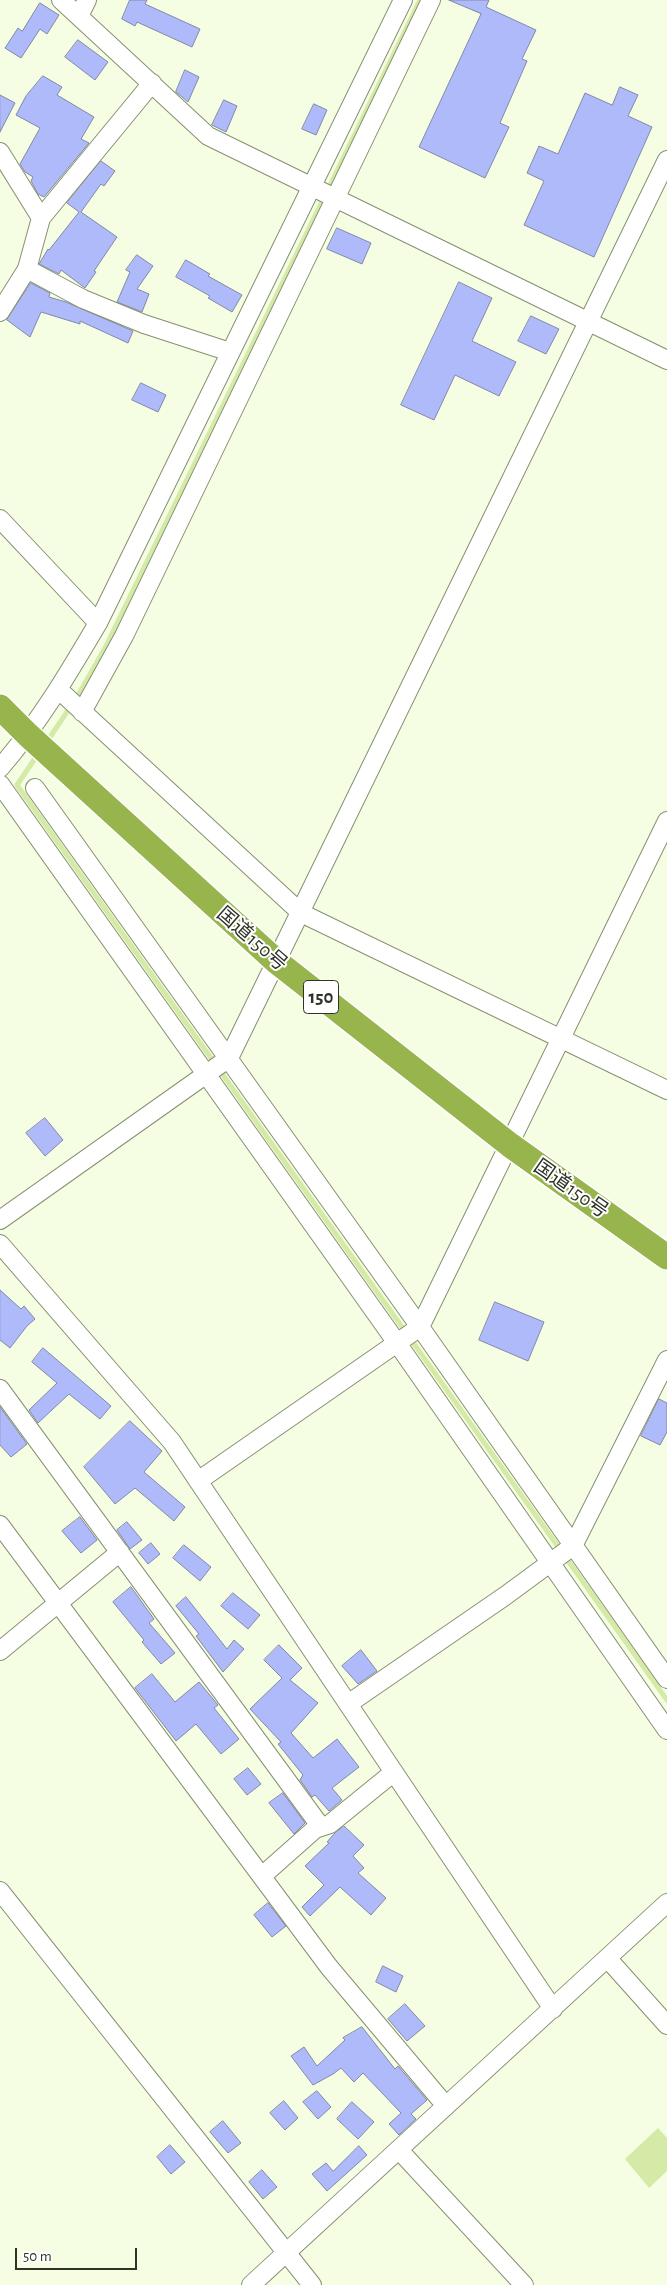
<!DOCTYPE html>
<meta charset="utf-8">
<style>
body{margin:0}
#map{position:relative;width:667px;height:2285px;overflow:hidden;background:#f5fee3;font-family:"Alegreya Sans",sans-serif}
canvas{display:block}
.scale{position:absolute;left:15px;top:2248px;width:122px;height:22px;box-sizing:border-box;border:2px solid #303427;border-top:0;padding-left:6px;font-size:15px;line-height:18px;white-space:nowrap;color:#303427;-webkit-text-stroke:4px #fff;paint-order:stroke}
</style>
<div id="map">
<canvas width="667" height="2285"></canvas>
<div class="scale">50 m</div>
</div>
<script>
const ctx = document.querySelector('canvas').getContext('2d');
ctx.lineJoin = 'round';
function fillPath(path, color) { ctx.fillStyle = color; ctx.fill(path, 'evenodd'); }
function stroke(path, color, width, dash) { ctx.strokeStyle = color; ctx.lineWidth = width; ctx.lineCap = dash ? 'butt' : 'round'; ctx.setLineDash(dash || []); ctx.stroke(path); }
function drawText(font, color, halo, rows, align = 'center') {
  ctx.font = font + ' "Alegreya Sans","Noto Sans JP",sans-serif'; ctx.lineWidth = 4; ctx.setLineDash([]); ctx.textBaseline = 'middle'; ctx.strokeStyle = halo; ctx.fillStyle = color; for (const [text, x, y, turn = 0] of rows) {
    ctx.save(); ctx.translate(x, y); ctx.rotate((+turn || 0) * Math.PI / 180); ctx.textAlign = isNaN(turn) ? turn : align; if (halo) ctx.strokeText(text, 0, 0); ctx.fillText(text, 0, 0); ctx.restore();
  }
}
const water = new Path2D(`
 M658,2128L667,2138V2171L649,2188L625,2159Z`);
const stream = new Path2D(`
 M46,743L77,697L105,648L420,0
 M38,754L17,785L667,1700`);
const building = new Path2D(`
 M130,0H147L145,4L200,29L192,47L137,22L135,26L122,19Z
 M449,0H489L486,7L536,30L522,59L527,61L500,123L509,127L485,178L419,147L481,14Z
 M40,3L59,15L47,34L40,29L21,58L5,48L18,28L22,31Z
 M78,40L108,62L95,80L65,57Z
 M185,70L199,77L188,102L176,92Z
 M43,76L62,87L57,95L94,117L81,139L89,143L44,197L38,194L31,181L33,177L25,172L20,164L40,128L16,115L26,96Z
 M620,87L638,95L628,116L652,127L594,257L524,225L544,181L527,173L539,146L558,154L585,93L612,105Z
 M0,95L15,103L0,132Z
 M224,100L237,106L226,132L212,125Z
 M314,104L327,110L316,135L302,129Z
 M101,161L115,171L104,186L101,184L81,212L117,237L94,271L96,272L85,288L61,270L59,274L39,264L48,249L49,250L79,212L67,203Z
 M337,228L371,243L362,264L327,249Z
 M137,255L153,266L137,289L149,294L142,312L117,302L130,272L126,270Z
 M186,260L210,274L208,276L242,295L232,312L208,298L210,296L176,277Z
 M459,282L492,298L472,341L516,362L499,396L455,375L434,420L401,405Z
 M31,283L50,293L49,297L66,302L133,331L128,343L80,321V324L41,312L30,337L7,320Z
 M531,316L559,329L546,354L518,341Z
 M141,383L166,395L158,412L132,400Z
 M45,1118L63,1140L45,1156L26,1133Z
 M0,1290L21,1309L24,1306L35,1319L27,1326L10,1348L0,1340Z
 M495,1302L544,1322L528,1361L479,1340Z
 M43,1348L111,1406L100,1419L69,1394L38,1423L29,1410L57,1383L32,1362Z
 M659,1399L667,1403V1432L660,1445L641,1436Z
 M0,1407L27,1444L11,1457L0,1445Z
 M130,1421L162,1451L144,1472L185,1507L174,1521L135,1488L115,1504L84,1467Z
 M80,1517L97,1540L81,1553L62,1531Z
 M127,1522L142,1540L130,1549L117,1530Z
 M151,1543L160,1554L148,1564L139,1553Z
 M184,1545L211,1567L200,1581L173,1558Z
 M131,1587L154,1619L149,1623L175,1653L161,1664L142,1642L144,1640L113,1602Z
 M233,1593L260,1615L248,1629L221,1606Z
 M186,1597L227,1649L234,1640L244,1649L223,1672L196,1636L199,1634L176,1606Z
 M279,1645L302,1668L290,1680L318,1703L291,1733L313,1758L337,1739L359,1767L332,1788L342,1800L329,1811L315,1795L312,1797L300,1780L303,1775L278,1744L281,1742L250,1709L282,1678L264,1660Z
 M361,1650L377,1671L358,1684L342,1666Z
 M152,1674L175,1702L199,1682L218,1705L214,1708L239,1739L221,1754L196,1724L176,1741L135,1688Z
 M248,1768L261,1784L247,1795L234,1779Z
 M283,1793L305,1823L294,1834L269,1803Z
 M344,1826L364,1845L353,1856L364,1868L358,1873L386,1898L371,1915L340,1887L310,1916L302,1907L324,1885L305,1866L329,1843L327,1842L334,1834Z
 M268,1903L286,1926L272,1937L254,1915Z
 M383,1966L403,1976L396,1992L376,1982Z
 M405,2004L425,2026L407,2041L388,2019Z
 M362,2027L395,2069L398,2066L427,2100L411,2114L416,2119L399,2135L389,2124L401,2113L363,2073L354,2082L341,2068L333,2074L313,2085L291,2056L304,2047L317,2066L345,2040L343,2038Z
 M317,2091L331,2107L318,2119L303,2102Z
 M284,2101L298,2118L285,2130L270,2113Z
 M352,2102L374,2122L358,2139L337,2119Z
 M223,2121L241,2143L228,2153L210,2132Z
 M170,2145L185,2162L171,2174L157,2157Z
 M359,2146L367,2155L327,2191L312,2174L326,2163L333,2171Z
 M262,2170L277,2187L263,2199L249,2182Z`);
const minor = new Path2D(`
 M61,0L208,136L667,360
 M79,16L87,0
 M0,152L41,218
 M27,269L83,299L144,324L230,352
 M0,312L27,269L41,218L152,83
 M0,519L98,623
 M59,690L301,913L667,1090
 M82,712L124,636L431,0
 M0,768C39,723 68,674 98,623L403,0
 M0,784L397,1343L667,1730
 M35,788L420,1327L667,1679
 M0,1220L229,1058L667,160
 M0,1244L172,1442L553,2009
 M0,1389L321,1827
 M198,1481L420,1327L667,821
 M0,1525L329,1967L446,2106
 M0,1651L120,1552
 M348,1704L505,1596L573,1546L667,1360
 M262,1876L315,1829L330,1824L394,1772
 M0,1891L312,2285
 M608,1959L667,2025
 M399,2150L524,2285
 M251,2285L667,1903`);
const highway = new Path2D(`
 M0,707L28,735L277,962L510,1145L667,1257`);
const shields = [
 [321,997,35]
];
const shieldNames = [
 ["150",321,997]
];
const streetNames = [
 ["国道150号",252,939,41],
 ["国道150号",571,1189,35]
];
fillPath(water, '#d4eaa6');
stroke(stream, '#d4eaa6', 5);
fillPath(building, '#aebafa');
stroke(building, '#8288a7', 1);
stroke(minor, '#869071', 20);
stroke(highway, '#fff', 28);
stroke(minor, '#fff', 18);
stroke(highway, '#98b44d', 25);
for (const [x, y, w] of shields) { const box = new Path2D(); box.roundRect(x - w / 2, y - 16.5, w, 33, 4); ctx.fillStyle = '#fff'; ctx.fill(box); stroke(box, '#303427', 1); }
drawText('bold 19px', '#303427', null, shieldNames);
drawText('20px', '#303427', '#fff', streetNames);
</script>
